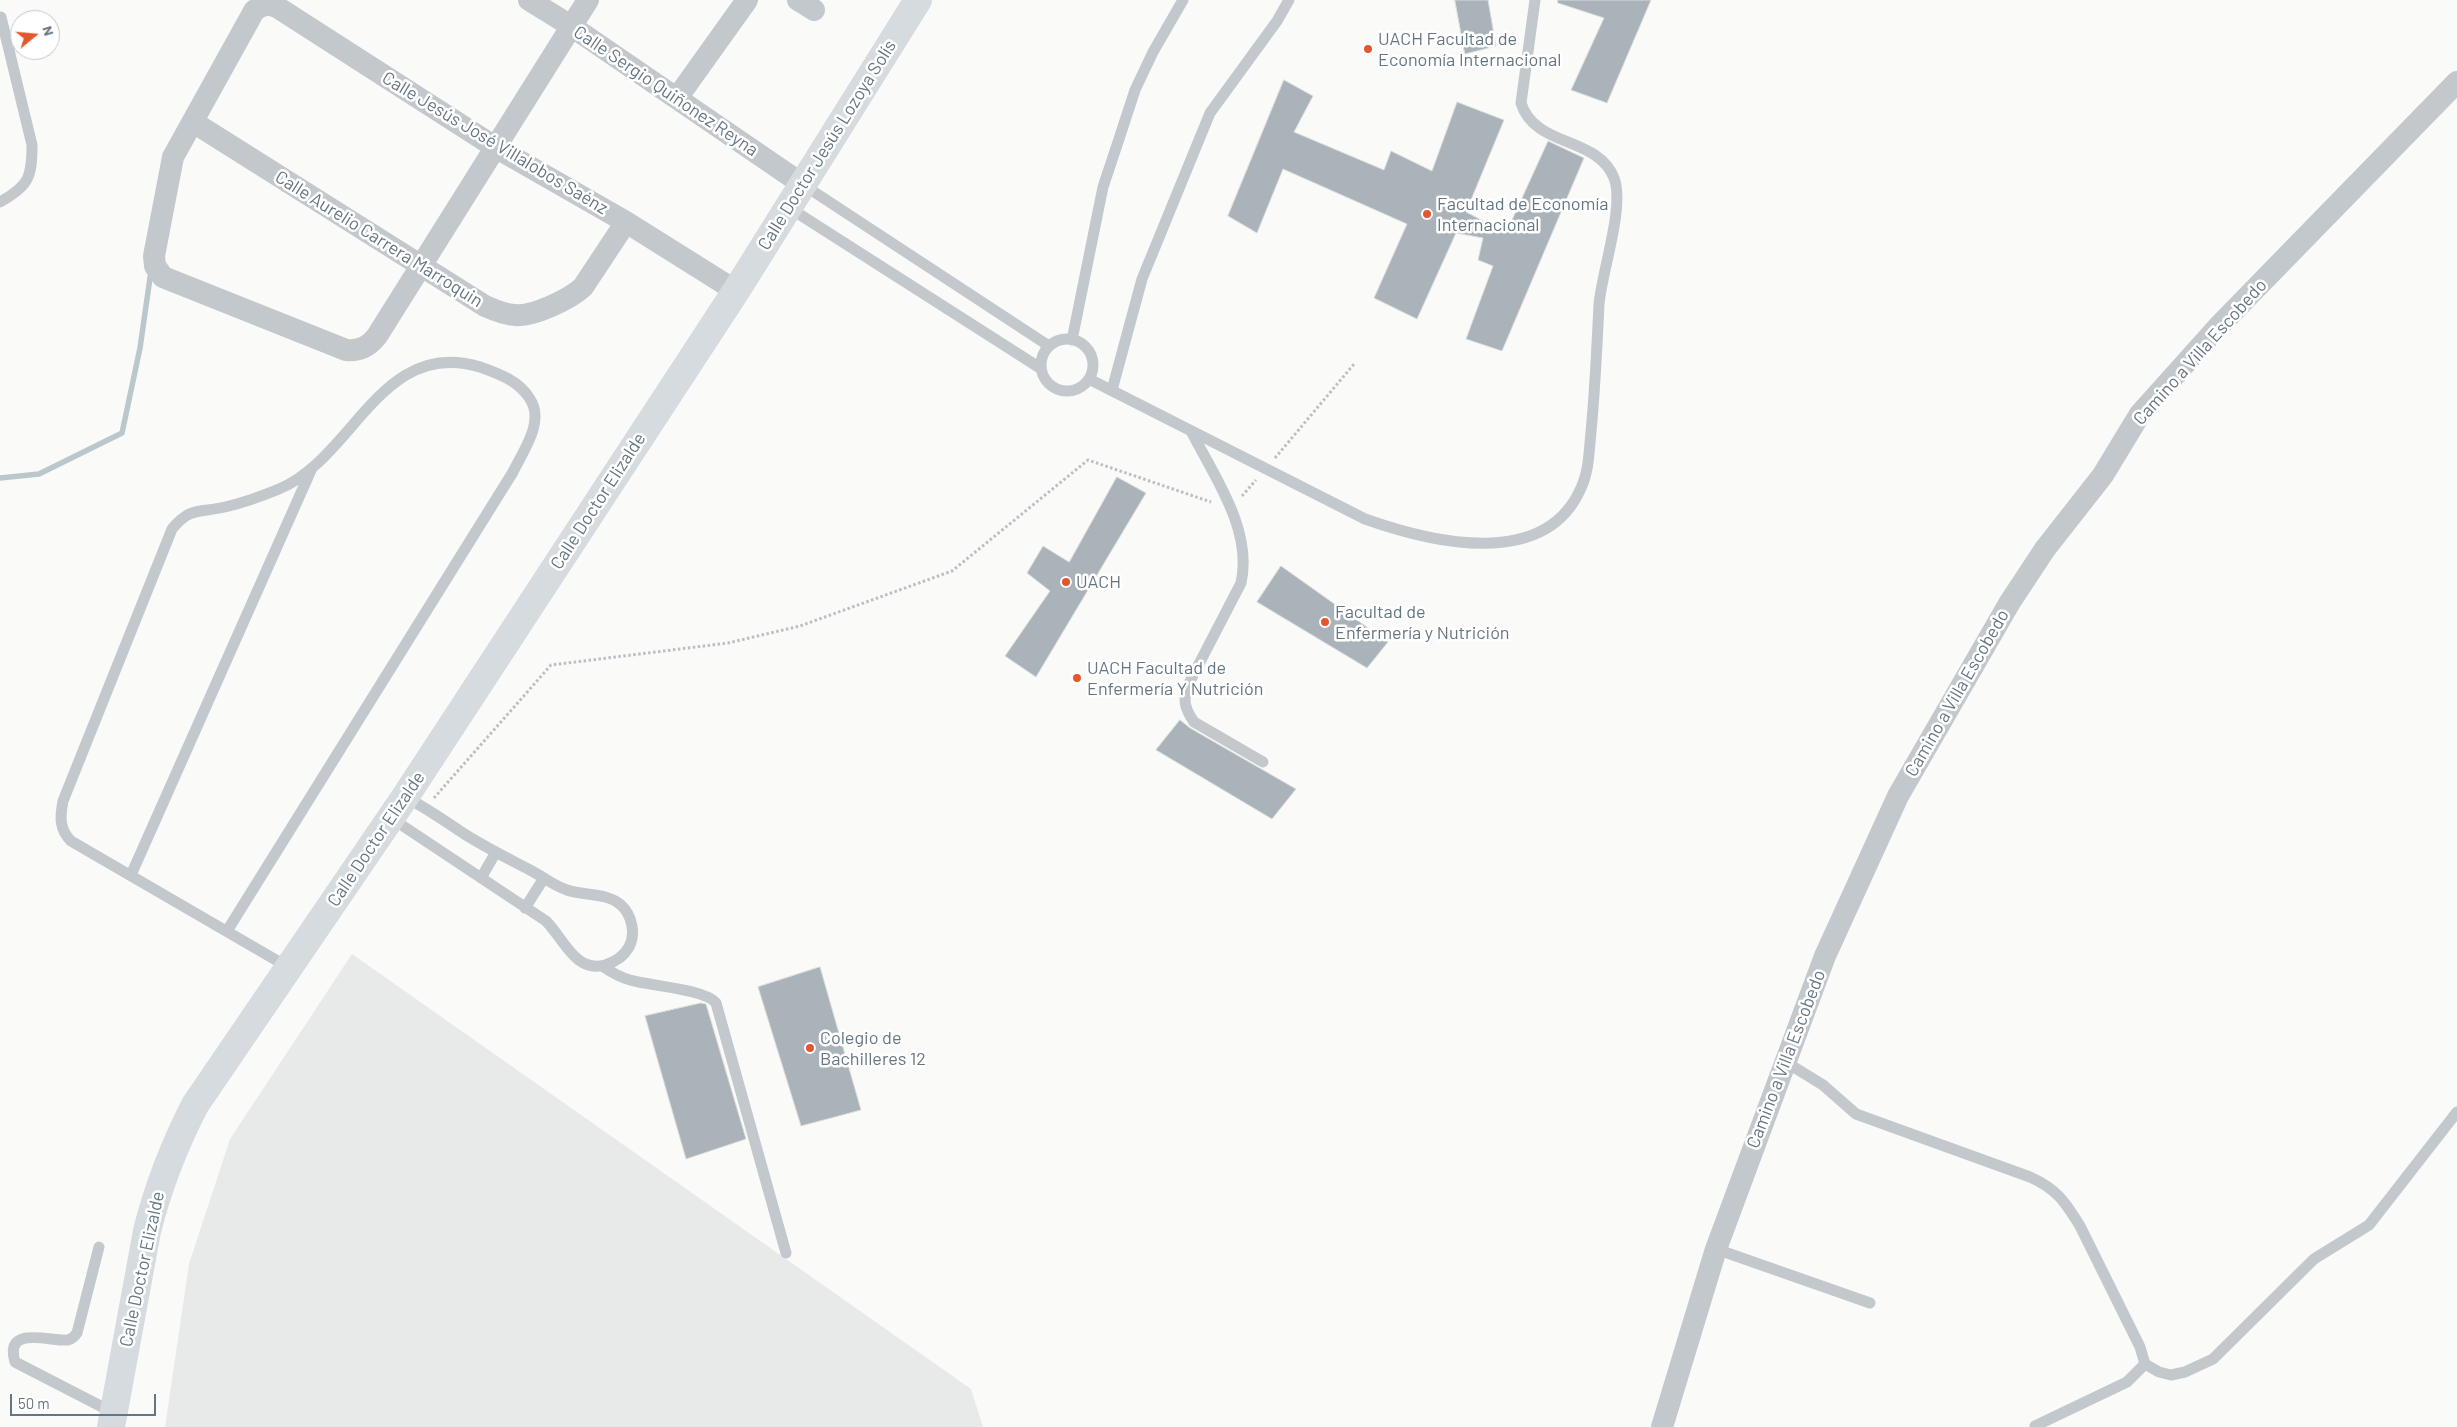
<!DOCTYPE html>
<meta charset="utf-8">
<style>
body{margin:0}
#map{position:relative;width:2457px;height:1427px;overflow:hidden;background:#fafaf8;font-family:Barlow,sans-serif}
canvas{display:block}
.north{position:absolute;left:10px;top:10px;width:50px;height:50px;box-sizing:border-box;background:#fff;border:1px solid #c1c8cd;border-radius:50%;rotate:73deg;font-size:14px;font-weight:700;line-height:20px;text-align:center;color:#657683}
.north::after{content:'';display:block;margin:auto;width:18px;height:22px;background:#e4572e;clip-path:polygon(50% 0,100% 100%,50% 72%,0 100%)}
.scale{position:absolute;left:10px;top:1394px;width:146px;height:22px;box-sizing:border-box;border:2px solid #657683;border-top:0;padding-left:6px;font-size:15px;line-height:18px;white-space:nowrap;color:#657683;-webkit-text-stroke:4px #fff;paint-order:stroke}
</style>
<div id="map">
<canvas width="2457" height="1427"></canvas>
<div class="north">N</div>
<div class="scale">50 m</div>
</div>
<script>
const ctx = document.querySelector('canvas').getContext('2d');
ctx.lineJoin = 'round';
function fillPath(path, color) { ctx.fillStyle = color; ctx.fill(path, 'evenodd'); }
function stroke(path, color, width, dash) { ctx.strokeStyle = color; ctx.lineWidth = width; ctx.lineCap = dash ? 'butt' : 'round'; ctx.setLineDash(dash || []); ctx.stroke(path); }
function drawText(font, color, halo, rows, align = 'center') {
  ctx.font = font + ' Barlow,sans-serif'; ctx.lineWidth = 5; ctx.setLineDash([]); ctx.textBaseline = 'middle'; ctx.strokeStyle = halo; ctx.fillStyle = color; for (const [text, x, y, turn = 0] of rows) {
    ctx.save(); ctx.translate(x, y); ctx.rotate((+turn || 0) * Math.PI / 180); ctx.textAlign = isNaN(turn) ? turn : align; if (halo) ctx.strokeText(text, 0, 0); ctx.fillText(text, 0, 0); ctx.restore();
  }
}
const built = new Path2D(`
 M352,954L971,1389L983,1427H165L189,1264L230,1139Z`);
const stream = new Path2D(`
 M0,478L39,474L122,433L140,348L151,271`);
const building = new Path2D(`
 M1455,0H1488L1496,46L1465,54Z
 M1558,0H1651L1607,103L1571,90L1604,18L1558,3Z
 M1284,80L1313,96L1294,132L1384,170L1391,151L1432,171L1457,102L1504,120L1466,212L1506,233L1548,141L1584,158L1502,351L1466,339L1493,266L1478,260L1483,238L1456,233L1417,319L1374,298L1407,224L1283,169L1257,233L1228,216Z
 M1117,477L1146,493L1036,677L1005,656L1050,591L1027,573L1043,546L1069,562Z
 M1281,566L1388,642L1367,668L1257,602Z
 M1180,720L1190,728L1296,789L1272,819L1156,750Z
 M820,967L861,1110L801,1126L758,987Z
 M701,1003L706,1004L746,1139L686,1159L645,1016Z`);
const path = new Path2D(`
 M1275,458L1354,364
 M1242,496L1256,480
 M434,798L551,665L728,643L800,626L952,571L1088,460L1211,502`);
const lane = new Path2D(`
 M802,184L1049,346
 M0,202C29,186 32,177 32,145L1,17
 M788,207L1040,368
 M1041 365a26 26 0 1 1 52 0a26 26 0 1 1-52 0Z
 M1072,340L1103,187L1118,142L1135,90L1153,52L1183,0
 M1089,379L1365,519C1430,542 1545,571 1581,488C1589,471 1589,451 1591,432C1595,390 1597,347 1599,304C1602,271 1625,206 1614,178C1598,136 1535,148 1521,103L1535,0
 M1112,390L1142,279L1210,113L1277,21L1289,0
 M1191,431C1214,476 1253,530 1241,583L1187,687C1183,701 1185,709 1194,722L1263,762
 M391,818L546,921C564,939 575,973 605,965C615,962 624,956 629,947C636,934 632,915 621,905C606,892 584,896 567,890C554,886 542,876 530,870C509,859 487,848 466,835C446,822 427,808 405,797
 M131,875L312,468
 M481,878L496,852
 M525,908L544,878
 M227,931L513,472C523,451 545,422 530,399C519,381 500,374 480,367C381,337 354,458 279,489C262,496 243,503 225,507C200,513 191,506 172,529L63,801C60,817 59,829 71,841L288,967
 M602,966C611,972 619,977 630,980C650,986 705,989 716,1003L786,1253
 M1784,1061L1823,1085L1856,1114L2030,1177C2057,1189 2065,1202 2080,1226L2140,1347L2145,1364L2127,1382L2035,1426
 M99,1247L77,1333C75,1336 72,1339 68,1340C51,1342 4,1324 15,1362L114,1413
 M1716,1249L1870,1303
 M2145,1364L2159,1372L2171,1375L2185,1372L2213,1359L2314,1259L2369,1225L2457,1112`);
const street = new Path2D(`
 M529,0L571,26L802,184
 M588,0C517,112 447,224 377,336C368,347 360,351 346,350L168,279L163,277L155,266L154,256L173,157L254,11C262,4 267,4 277,7L495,147L626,222L736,291
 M798,0L814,10
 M677,98L747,0
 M193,122L485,306C494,310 505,315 515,315C533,317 570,299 583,287L626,222
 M1662,1427L1716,1249L1825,956L1898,796L2010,602L2045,549L2103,475L2140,414L2218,327L2457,82`);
const secondary = new Path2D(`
 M111,1427L147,1231C158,1187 174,1146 195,1105L405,797L736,291L918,0`);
const markers = [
 [1368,49,5,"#e4572e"],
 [1427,214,5,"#e4572e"],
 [1066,582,5,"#e4572e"],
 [1325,622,5,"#e4572e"],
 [1077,678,5,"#e4572e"],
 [810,1048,5,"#e4572e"]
];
const poiNames = [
 ["UACH Facultad de",1378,39],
 ["Economía Internacional",1378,60],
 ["Facultad de Economía",1437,204],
 ["Internacional",1437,225],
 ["UACH",1076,582],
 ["Facultad de",1335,612],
 ["Enfermería y Nutrición",1335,633],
 ["UACH Facultad de",1087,668],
 ["Enfermería Y Nutrición",1087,689],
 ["Colegio de",820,1038],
 ["Bachilleres 12",820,1059]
];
const streetNames = [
 ["Calle Sergio Quiñonez Reyna",666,91,34],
 ["Calle Jesús José Villalobos Saénz",495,143,31],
 ["Calle Doctor Jesús Lozoya Solís",827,145,-58],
 ["Calle Aurelio Carrera Marroquin",379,239,32],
 ["Camino a Villa Escobedo",2200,352,-48],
 ["Calle Doctor Elizalde",598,501,-57],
 ["Camino a Villa Escobedo",1957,693,-60],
 ["Calle Doctor Elizalde",376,839,-56],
 ["Camino a Villa Escobedo",1786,1059,-69],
 ["Calle Doctor Elizalde",142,1269,-78]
];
fillPath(built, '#e8e9e9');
stroke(stream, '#bbc7cb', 5.5);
fillPath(building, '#aab3b9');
stroke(building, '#dcdcda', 1);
stroke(path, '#bbbfc2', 3, [2.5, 2.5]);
stroke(lane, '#c3c8cc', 11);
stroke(street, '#c3c8cc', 22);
stroke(secondary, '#d6dbdf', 28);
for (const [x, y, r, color] of markers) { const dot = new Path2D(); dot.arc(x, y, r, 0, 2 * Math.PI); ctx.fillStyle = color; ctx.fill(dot); stroke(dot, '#fff', 2); }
drawText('18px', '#657683', '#fff', poiNames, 'left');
drawText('18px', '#657683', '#fff', streetNames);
</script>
